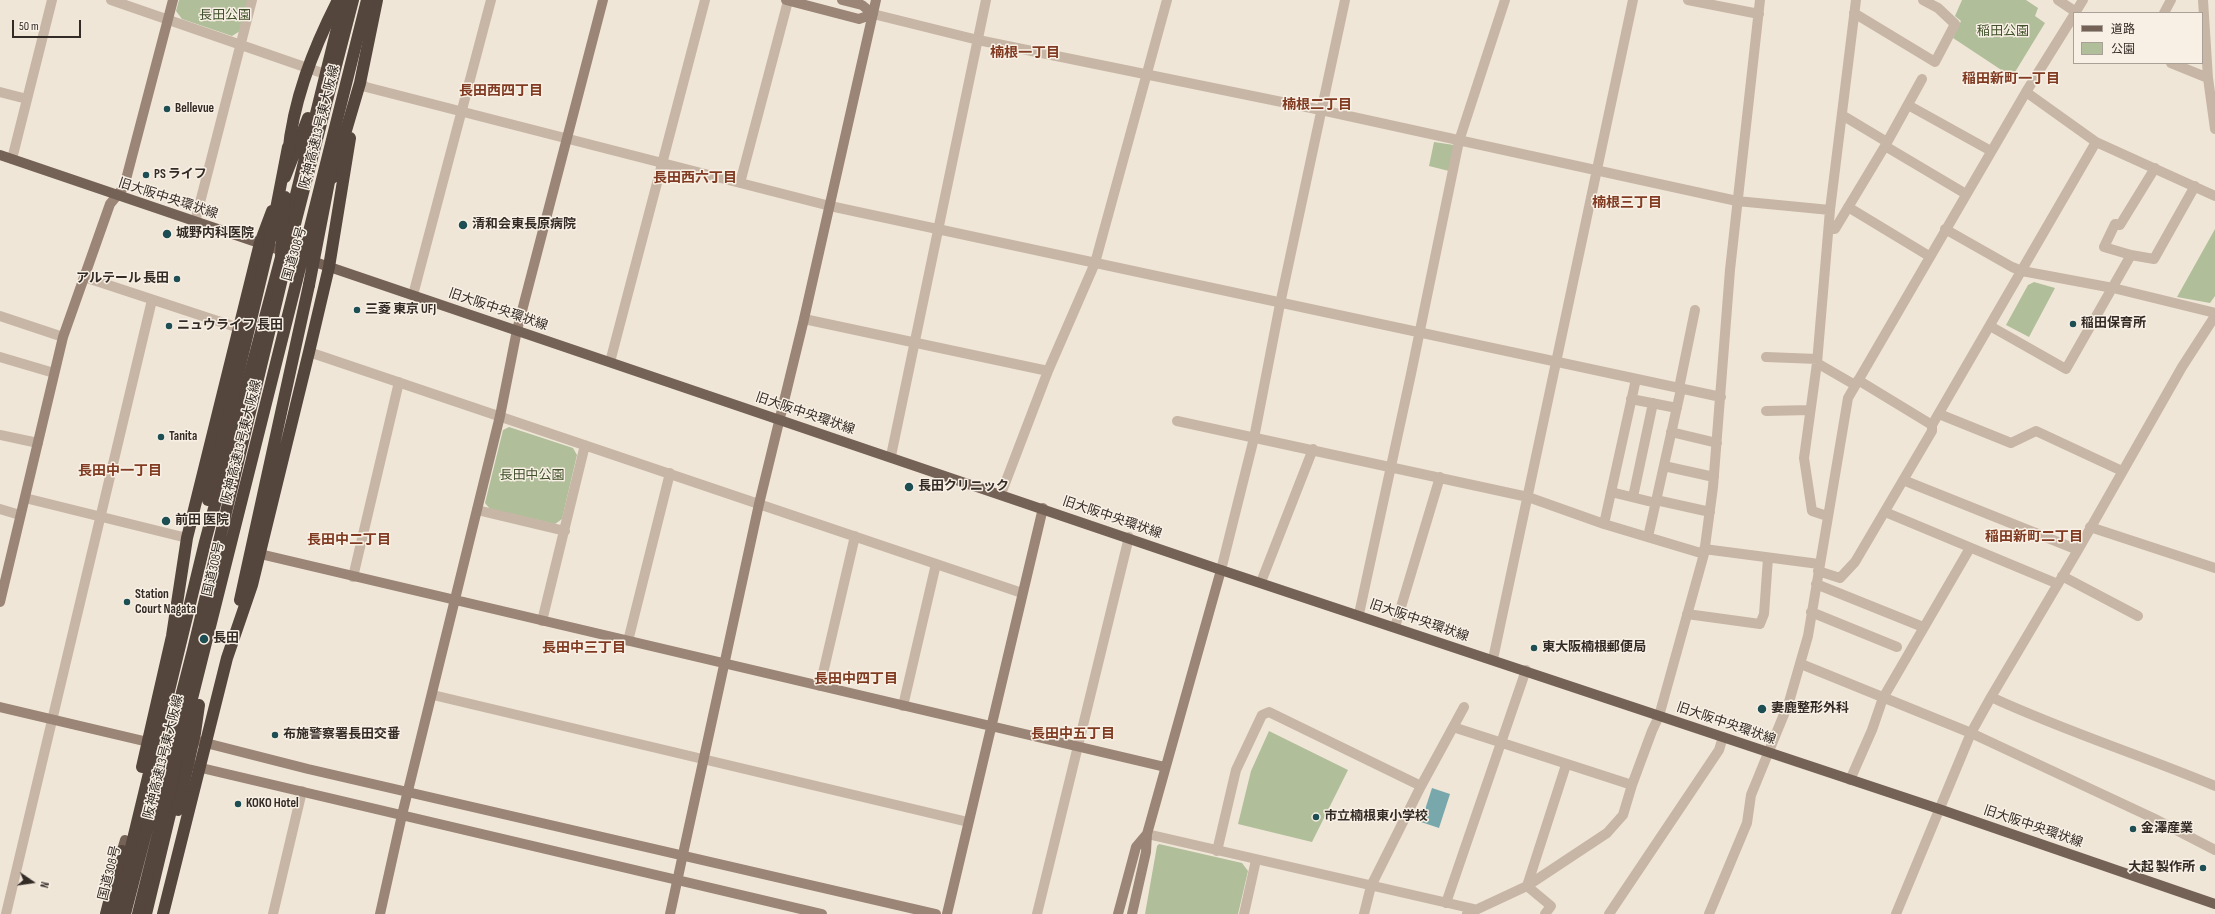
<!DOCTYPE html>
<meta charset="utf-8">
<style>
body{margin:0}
#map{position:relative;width:2215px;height:914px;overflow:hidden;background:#f0e6d8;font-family:"Sofia Sans Condensed","Noto Sans JP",sans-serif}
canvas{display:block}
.legend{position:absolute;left:2073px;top:12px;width:130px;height:52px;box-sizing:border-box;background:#f8f0e4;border:1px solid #a9a198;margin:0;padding:5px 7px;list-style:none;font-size:12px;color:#332b26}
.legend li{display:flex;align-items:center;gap:8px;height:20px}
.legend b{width:20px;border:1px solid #a9a198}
.north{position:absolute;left:12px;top:862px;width:40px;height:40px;-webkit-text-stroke:3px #f8f0e4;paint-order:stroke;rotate:103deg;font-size:11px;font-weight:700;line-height:16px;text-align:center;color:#332b26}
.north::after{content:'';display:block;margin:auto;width:14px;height:18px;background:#332b26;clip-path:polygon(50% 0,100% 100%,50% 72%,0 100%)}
.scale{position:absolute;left:12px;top:20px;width:69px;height:18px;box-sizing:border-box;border:2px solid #332b26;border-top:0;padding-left:5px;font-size:12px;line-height:14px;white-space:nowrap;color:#332b26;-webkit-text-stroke:3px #f8f0e4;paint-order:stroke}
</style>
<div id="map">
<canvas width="2215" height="914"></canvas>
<ul class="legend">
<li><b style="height:5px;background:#756257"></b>道路</li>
<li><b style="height:11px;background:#b0be99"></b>公園</li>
</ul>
<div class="north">N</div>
<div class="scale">50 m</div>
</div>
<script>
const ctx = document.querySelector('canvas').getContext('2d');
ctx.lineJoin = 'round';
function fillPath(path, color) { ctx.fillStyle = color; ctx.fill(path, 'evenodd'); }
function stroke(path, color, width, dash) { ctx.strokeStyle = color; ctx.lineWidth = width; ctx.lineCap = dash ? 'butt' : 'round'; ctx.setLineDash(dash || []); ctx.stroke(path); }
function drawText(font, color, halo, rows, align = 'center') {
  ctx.font = font + ' "Sofia Sans Condensed","Noto Sans JP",sans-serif'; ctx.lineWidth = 3; ctx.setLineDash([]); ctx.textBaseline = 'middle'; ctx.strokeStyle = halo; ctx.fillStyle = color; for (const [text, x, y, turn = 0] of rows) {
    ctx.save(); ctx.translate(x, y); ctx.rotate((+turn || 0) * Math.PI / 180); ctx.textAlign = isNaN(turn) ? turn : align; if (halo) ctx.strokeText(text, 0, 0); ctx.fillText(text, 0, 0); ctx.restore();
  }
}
const green = new Path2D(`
 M179,0H248L240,31L232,36L182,19L176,11Z
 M1962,0H2026L2038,8L2035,16L2045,23L2012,77L1953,38L1961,21L1955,16Z
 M1434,142L1454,145L1449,171L1429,166Z
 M2215,229V296L2210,303L2177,297Z
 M2034,282L2055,288L2029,337L2006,325L2028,285Z
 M509,427L573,448L577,455L562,519L555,524L490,509L485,503L503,430Z
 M1269,731L1348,770L1312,842L1238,824L1251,771Z
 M1159,844L1242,863L1248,871L1238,914H1145L1157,846Z`);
const water = new Path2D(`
 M1432,788L1450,794L1439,828L1421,822Z`);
const street = new Path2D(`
 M111,0L325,74
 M1688,0L1759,14
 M2058,0L2076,12
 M2203,0L2208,78L2215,129
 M1854,13L1935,62L1955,24L1938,8L1923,0
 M2075,13L2083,0
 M2164,13L2171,0
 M873,14L978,40L1321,110L1737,201L1830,210
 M2171,63L2208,78
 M360,83L366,87L830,206L1721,397
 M0,92L27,99
 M2026,92L2096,142L2215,196
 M1908,105L1991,151
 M1842,115L1887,142
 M1885,146L1966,194
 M12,159L52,0
 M740,183L788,1
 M1848,207L1929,256
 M195,222L252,0
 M1829,229H1835L1885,146L1922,79
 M1945,229L2012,267L2022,271L2113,288L2215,313
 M2131,255L2104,247L2115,224L2120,225L2155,168
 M84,277L239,328
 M413,295L491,0
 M0,316L63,337
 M804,319L1048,371
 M1990,326L2066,369L2131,255L2154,259L2195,186
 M309,352L1022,593
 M0,357L54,373
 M1766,357L1817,359
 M610,362L705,0
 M1817,363L1855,385
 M1858,380L1932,425L2096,142
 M1679,388L1695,310
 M1631,399L1677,408
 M1766,411L1810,410
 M1939,414L2011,443L2036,431L2122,471
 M1177,421L1528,497L1604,524L1704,554
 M1671,432L1717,443
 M0,435L38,443
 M891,456L986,0
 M1664,466L1714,477
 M1903,480L2078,550
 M1611,492L1656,503
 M1001,494L1048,371L1095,263L1167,0
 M1633,497L1653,403
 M25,498L187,538
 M1656,500L1710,512
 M0,509L20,515
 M477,510L565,531
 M1885,512L2058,584
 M1827,516L1812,511L1804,458L1817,363L1830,210L1856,0
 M1604,524L1636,379
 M2090,527L2215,568
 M1648,537L1681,389
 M1704,549L1819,564
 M1221,570L1254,438L1280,304L1345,0
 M1818,571L1840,578L1855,562L1932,431V425
 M2062,576L2138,616
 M353,577L399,382
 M1261,582L1313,449
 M1816,584L1923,627
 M1811,612L1897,647
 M1359,614L1411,374L1459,141L1505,0
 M1687,614L1760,624L1764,614L1768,558
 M542,621L585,445
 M1395,627L1440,477
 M628,641L670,473
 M1493,659L1633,0
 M1801,664L1971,733L2153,818L2215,850
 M820,686L855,536
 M433,695L968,822
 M1991,697C2064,731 2141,755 2215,786
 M903,706L936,564
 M1453,727L1632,785
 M1850,780L1872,730L1883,698L1970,548
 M1147,834L1474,909
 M1217,851L1236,770L1262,715L1269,712L1421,786
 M1446,903L1526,670
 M6,914L152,300
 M273,914L302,791
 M1037,914L1129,537
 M1244,914L1256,860
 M1364,914L1371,886L1421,786L1464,707
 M1467,914L1527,886L1607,833L1623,815L1632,785L1652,731L1659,716L1704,554L1713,487L1730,270L1760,0
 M1545,914L1551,906L1527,886L1566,765
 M1609,914L1719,750L1723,737
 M1709,914L1747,823L1751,795L1789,702L1808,636L1848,398L2026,92L2074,15
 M1896,914L1971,733L1991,697L2078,550L2182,367L2215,316`);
const secondary = new Path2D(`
 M786,0L859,19L873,14
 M842,0L862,5L873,14
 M260,554L1165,767
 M0,602L63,337L110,204L124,187L173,0
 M0,707L148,742
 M198,741L308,769L936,914
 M193,766L822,914
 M380,914L402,815L500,416L517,330L603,0
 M670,914L759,504L804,319L876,0
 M947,914L1043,508
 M1118,914L1136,847L1147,834
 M1132,914L1146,852L1147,834L1221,570`);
const primary = new Path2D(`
 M0,155L1221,570L1939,809L2215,904
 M120,857L125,840`);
const highway = new Path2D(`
 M285,177L308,118
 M332,178L360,83L377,0
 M290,219L344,0
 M240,600L309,285
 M142,767L172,636L187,538L260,243L272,211
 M127,864L205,542L284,246
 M106,914L122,851
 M146,914L185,752
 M163,914L227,658L252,585L309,352L329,267L350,138`);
const highwayBridge = new Path2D(`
 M288,155C293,100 313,49 338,0
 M281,257L285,197
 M309,285L332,166
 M208,500L270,240L288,147
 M178,810L195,733L199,705
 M113,914L134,853
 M125,914L193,650L296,220L353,0
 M138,914L367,0`);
const markers = [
 [167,109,4,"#1d4e53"],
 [146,175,4,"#1d4e53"],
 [463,225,5,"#1d4e53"],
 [167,234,5,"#1d4e53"],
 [177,279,4,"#1d4e53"],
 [357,310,4,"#1d4e53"],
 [2073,324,4,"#1d4e53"],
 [169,326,4,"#1d4e53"],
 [161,437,4,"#1d4e53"],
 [909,487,5,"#1d4e53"],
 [166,521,5,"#1d4e53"],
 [127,602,4,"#1d4e53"],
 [204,639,5,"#1d4e53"],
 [1534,648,4,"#1d4e53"],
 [1762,709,5,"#1d4e53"],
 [275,735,4,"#1d4e53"],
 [238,804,4,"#1d4e53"],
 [1316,817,4,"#1d4e53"],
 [2133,829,4,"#1d4e53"],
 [2203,868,4,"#1d4e53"]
];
const parkNames = [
 ["長田公園",225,16],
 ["稲田公園",2003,32],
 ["長田中公園",532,476]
];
const poiNames = [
 ["Bellevue",175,109],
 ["PS ライフ",154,175],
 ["清和会東長原病院",472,225],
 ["城野内科医院",176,234],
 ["アルテール 長田",169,279,"right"],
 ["三菱 東京 UFJ",365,310],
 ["稲田保育所",2081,324],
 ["ニュウライフ 長田",177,326],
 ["Tanita",169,437],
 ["長田クリニック",918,487],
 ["前田 医院",175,521],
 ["Station",135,595],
 ["Court Nagata",135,610],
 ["長田",213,639],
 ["東大阪楠根郵便局",1542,648],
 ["妻鹿整形外科",1771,709],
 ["布施警察署長田交番",283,735],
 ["KOKO Hotel",246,804],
 ["市立楠根東小学校",1324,817],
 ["金澤産業",2141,829],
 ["大起 製作所",2195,868,"right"]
];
const streetNames = [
 ["阪神高速13号東大阪線",320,127,-76],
 ["旧大阪中央環状線",168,199,18],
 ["国道308号",295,254,-74],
 ["旧大阪中央環状線",498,310,19],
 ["旧大阪中央環状線",805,414,19],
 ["阪神高速13号東大阪線",242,442,-76],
 ["旧大阪中央環状線",1112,518,19],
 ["国道308号",214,569,-77],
 ["旧大阪中央環状線",1419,621,19],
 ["旧大阪中央環状線",1726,724,19],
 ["阪神高速13号東大阪線",164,757,-76],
 ["旧大阪中央環状線",2033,827,19],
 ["国道308号",110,873,-76]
];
const neighbourhoodNames = [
 ["楠根一丁目",1025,53],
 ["稲田新町一丁目",2011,79],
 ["長田西四丁目",501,91],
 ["楠根二丁目",1317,105],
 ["長田西六丁目",695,178],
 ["楠根三丁目",1627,203],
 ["長田中一丁目",120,471],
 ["稲田新町二丁目",2034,537],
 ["長田中二丁目",349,540],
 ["長田中三丁目",584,648],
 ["長田中四丁目",856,679],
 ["長田中五丁目",1073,734]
];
fillPath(green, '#b0be99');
fillPath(water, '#78a8ac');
stroke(street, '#c7b6a5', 10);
stroke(secondary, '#9b8576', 10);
stroke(primary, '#756257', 10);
stroke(highway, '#54453d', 12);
stroke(highwayBridge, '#54453d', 12);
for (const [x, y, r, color] of markers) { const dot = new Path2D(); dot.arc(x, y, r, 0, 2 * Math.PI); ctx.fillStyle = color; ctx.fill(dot); stroke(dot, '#f8f0e4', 1.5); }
drawText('13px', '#41512b', '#f8f0e4', parkNames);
drawText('bold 13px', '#332b26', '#f8f0e4', poiNames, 'left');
drawText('13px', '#332b26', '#f8f0e4', streetNames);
drawText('bold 14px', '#803b22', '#f8f0e4', neighbourhoodNames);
</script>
